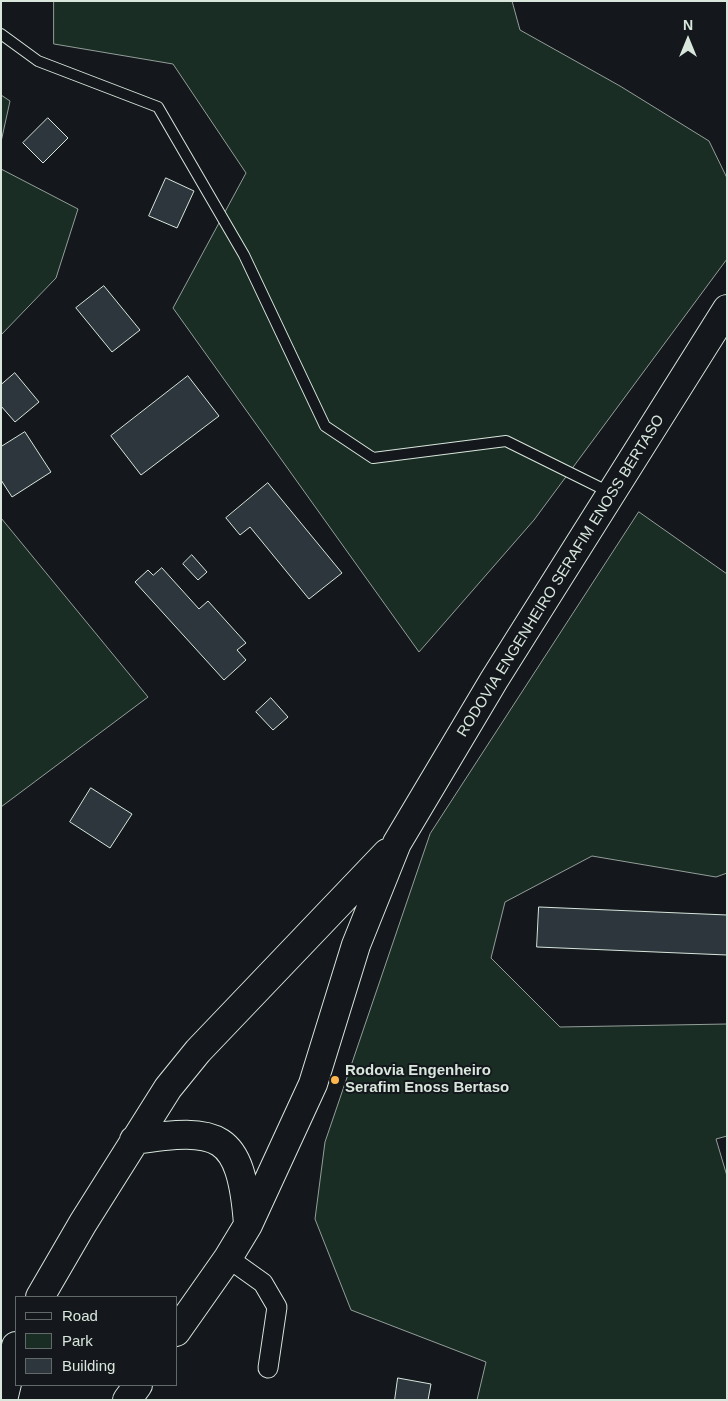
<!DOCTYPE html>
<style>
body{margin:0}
#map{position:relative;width:728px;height:1401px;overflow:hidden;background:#14181c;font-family:Helvetica,sans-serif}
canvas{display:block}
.frame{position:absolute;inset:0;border:2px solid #d8e6dc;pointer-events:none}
.legend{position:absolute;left:15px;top:1296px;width:162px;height:90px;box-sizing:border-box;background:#14181c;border:1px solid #626a69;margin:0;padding:6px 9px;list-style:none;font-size:15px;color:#d8e6dc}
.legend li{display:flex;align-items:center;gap:10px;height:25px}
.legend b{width:25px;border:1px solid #626a69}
.north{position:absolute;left:663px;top:15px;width:50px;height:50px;-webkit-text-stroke:4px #14181c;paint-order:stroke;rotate:0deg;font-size:14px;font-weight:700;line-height:20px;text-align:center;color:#d8e6dc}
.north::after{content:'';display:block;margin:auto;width:18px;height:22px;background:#d8e6dc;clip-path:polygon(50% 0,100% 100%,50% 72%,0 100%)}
</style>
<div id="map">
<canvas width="728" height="1401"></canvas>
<div class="frame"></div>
<ul class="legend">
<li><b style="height:6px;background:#14181c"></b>Road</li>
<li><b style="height:14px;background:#1a2d24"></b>Park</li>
<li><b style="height:14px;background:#2c363c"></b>Building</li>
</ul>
<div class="north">N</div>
</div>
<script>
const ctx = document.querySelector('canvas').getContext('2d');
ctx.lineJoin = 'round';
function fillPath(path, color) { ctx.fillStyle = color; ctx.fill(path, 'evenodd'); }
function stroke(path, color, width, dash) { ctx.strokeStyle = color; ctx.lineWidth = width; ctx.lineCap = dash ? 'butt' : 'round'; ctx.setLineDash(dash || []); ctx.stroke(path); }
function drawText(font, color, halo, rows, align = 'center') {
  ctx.font = font + ' Helvetica,sans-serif'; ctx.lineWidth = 4; ctx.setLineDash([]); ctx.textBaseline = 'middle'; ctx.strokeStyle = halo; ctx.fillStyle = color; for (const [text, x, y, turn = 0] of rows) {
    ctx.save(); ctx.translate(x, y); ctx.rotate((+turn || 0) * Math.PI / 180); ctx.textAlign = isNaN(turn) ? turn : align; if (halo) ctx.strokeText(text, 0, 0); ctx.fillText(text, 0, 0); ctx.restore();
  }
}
const green = new Path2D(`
 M54,1H512L520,30L620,86L709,141L727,178V259L534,520L419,652L173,308L246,173L173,64L54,44Z
 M1,95L10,101L1,142Z
 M1,169L78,209L56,278L1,335Z
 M639,512L727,574V873L716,877L592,856L505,902L491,958L560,1027L727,1024V1136L716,1139L727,1176V1400H477L486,1362L351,1310L315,1219L325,1142L430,834Z
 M1,518L148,697L1,807Z`);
const building = new Path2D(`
 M48,118L68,138L43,163L23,143Z
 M166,178L194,191L177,228L149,216Z
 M104,286L140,330L112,352L76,308Z
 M15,373L39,402L15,422L1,406V385Z
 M188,376L219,416L141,475L111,436Z
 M25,432L51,472L12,497L1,480V447Z
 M268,483L342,573L309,599L250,527L240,535L226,518Z
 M192,555L207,572L198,580L183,564Z
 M162,568L199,609L208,601L246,643L237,650L246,660L224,680L135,582L148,570L153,575Z
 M271,698L288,717L273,730L256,712Z
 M91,788L132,814L110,848L70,822Z
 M539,907L727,915V955L537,947Z
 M398,1378L431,1384L428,1400H395Z`);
const service = new Path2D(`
 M1,34L38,61L158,107L244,255L325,426L373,458L506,441L611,493`);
const minor = new Path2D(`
 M228,1258L263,1283L277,1307L268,1368`);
const trunk = new Path2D(`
 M134,1140C219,1127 241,1132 248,1224
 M40,1297L83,1223L168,1088L198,1051L387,853
 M176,1332L228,1258L248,1225L313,1084L356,945L397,843L494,680L727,309
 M3,1400L16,1346
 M127,1400L138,1385`);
const markers = [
 [335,1080,5,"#ffb74d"]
];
const streetNames = [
 ["RODOVIA ENGENHEIRO SERAFIM ENOSS BERTASO",561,576,-58]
];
const poiNames = [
 ["Rodovia Engenheiro",345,1071],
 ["Serafim Enoss Bertaso",345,1088]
];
fillPath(green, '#1a2d24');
stroke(green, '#939e99', 1);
fillPath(building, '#2c363c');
stroke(building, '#d8e6dc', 1);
stroke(service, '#d8e6dc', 12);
stroke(minor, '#d8e6dc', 21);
stroke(trunk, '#d8e6dc', 30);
stroke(service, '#14181c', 10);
stroke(minor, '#14181c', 19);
stroke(trunk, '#14181c', 28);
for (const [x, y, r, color] of markers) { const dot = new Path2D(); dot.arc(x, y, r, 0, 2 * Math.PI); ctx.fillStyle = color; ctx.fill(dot); stroke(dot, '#14181c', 2); }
drawText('15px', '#d8e6dc', '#14181c', streetNames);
drawText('bold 15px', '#d8e6dc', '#14181c', poiNames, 'left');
</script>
